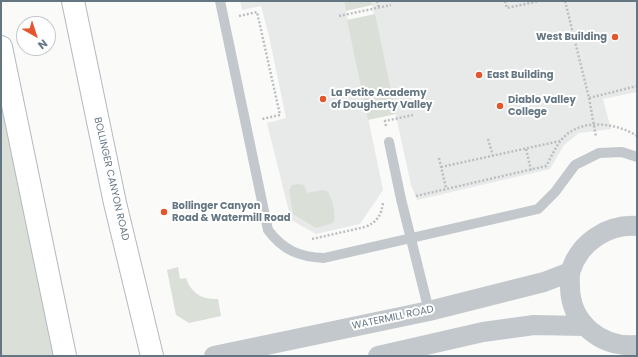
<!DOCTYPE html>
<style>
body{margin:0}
#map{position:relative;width:638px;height:357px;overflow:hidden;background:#fafaf8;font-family:Poppins,sans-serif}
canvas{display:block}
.frame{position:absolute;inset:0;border:2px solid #657683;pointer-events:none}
.north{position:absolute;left:16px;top:16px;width:40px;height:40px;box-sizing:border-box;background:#fff;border:1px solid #c1c8cd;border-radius:50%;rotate:141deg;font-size:11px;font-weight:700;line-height:16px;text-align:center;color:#657683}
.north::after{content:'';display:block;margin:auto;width:14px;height:18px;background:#e4572e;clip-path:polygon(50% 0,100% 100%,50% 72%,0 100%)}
</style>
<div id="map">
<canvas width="638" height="357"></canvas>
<div class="frame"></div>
<div class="north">N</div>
</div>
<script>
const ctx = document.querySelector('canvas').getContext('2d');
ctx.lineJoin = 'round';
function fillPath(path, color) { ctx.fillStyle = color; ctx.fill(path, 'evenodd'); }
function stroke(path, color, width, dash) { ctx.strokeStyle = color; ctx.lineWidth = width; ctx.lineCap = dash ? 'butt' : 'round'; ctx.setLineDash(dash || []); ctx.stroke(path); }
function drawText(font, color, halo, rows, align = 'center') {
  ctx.font = font + ' Poppins,sans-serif'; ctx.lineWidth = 4; ctx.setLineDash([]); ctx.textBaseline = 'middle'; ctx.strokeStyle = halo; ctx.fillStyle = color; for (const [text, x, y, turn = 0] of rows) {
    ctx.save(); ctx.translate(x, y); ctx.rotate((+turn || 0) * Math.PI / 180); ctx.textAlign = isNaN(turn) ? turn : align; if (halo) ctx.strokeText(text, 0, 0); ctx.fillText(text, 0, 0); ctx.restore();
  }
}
const built = new Path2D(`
 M240,1H344L383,190L360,224L316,234L291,220L267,123L286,118L269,36L261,6L242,10Z
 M371,1H637V92L603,99L611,129L579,133L564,145L550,169L417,200L411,185Z`);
const green = new Path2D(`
 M344,1H371L372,5L346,11Z
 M375,14L396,114L368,120L347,20Z
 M1,47L68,356H1Z
 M299,184L304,185L307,193L322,190L327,191C332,197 337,216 333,223L316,228L293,214L289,190L292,185Z
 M178,267L180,279L186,278C191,293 202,300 218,299L221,316L189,323L176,315L167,270Z`);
const path = new Path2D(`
 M377,1L379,8
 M505,1L507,8L539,1
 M565,1L589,98L596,137
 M239,16L257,12L280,115L262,119
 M339,16L391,5
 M589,98L637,86
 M386,126L385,121L413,115
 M488,139L493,156
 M526,149L531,170
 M439,158L446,188
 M441,167L560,141
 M416,196L546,166C552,156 556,145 564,137C583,118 617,123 637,136
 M312,239L365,227C377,222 381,216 383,203`);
const service = new Path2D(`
 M220,1L268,230C283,250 299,257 324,258L538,209L555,192L575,165L599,153L622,152L637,157
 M389,142L401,199L429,311`);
const minor = new Path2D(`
 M637,226C608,224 580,242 571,270C569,275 570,281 570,286C570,323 601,348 637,345
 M214,356L429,311L544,282L570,272
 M378,356L483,332L534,325L584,326`);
const secondary = new Path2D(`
 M73,1L115,203L152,356
 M1,47L65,356`);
const markers = [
 [615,37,4,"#e4572e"],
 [479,75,4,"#e4572e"],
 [323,99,4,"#e4572e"],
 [500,106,4,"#e4572e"],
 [164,212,4,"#e4572e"]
];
const poiNames = [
 ["West Building",607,37,"right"],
 ["East Building",487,75],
 ["La Petite Academy",331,93],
 ["of Dougherty Valley",331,105],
 ["Diablo Valley",508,100],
 ["College",508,112],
 ["Bollinger Canyon",172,206],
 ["Road & Watermill Road",172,218]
];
const streetNames = [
 ["BOLLINGER CANYON ROAD",111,179,77],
 ["WATERMILL ROAD",393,318,-12]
];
fillPath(built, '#e8e9e9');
fillPath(green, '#dadfd7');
stroke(secondary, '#b3babf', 24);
stroke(path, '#bbbfc2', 2.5, [2, 2]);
stroke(service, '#c3c8cc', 10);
stroke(minor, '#c3c8cc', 20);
stroke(secondary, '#fff', 22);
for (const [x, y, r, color] of markers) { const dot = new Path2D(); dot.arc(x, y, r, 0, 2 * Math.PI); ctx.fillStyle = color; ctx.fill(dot); stroke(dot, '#fff', 1.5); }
drawText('bold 10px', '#657683', '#fff', poiNames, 'left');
drawText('10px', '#657683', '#fff', streetNames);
</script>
